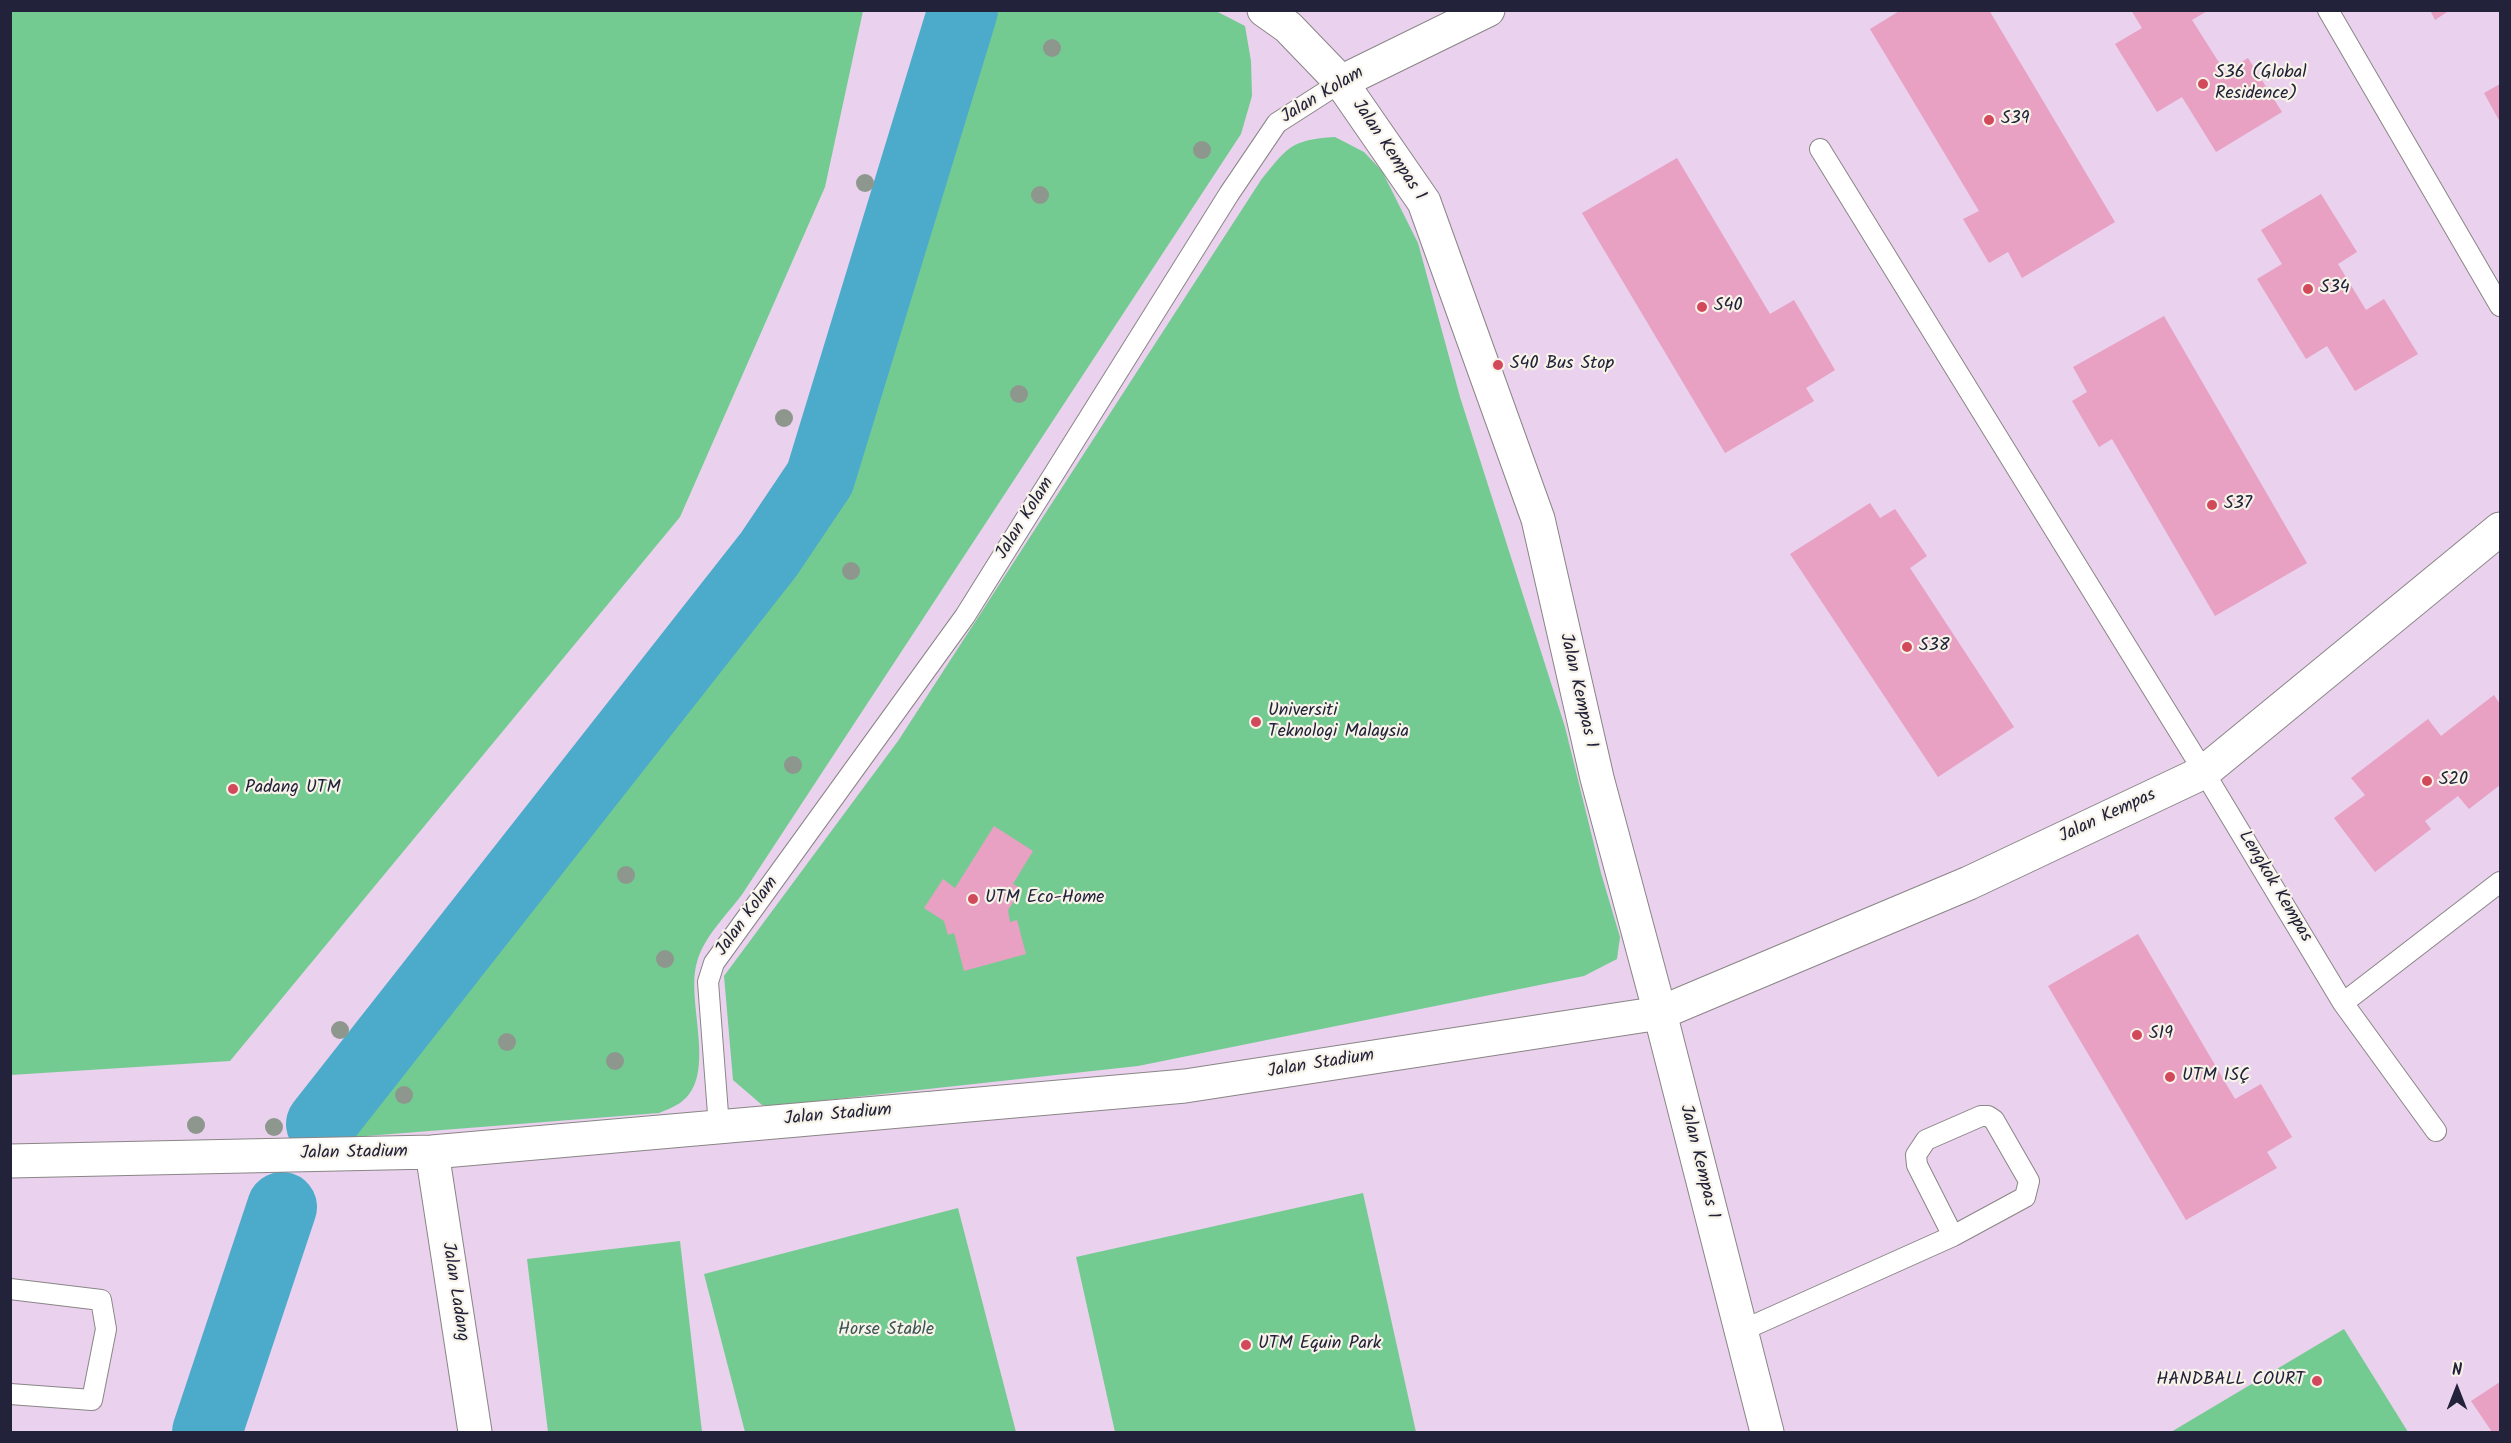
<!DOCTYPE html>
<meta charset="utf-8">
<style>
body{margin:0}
#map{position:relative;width:2511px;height:1443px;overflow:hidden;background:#f3e8d2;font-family:Kalam,sans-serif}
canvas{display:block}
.frame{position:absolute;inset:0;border:12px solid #22223b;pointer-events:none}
.north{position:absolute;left:2427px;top:1359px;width:60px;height:60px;-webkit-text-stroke:4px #f7f3e8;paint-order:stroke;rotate:0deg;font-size:16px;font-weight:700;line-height:24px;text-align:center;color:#22223b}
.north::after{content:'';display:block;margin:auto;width:21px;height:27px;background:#22223b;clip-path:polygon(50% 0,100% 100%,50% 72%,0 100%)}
</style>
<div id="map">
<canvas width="2511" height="1443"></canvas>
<div class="frame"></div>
<div class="north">N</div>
</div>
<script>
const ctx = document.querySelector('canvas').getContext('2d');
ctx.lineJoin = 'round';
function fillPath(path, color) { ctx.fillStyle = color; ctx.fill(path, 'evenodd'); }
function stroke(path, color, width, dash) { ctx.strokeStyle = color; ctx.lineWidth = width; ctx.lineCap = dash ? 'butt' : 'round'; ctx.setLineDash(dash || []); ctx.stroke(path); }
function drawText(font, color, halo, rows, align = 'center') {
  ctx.font = font + ' Kalam,sans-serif'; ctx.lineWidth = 4.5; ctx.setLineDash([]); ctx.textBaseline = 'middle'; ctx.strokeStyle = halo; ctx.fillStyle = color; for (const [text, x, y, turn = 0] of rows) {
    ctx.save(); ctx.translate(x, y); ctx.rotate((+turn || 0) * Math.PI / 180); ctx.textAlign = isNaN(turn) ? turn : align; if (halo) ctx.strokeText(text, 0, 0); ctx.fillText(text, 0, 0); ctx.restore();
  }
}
const built = new Path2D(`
 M11,11H2500V1432H11Z`);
const green = new Path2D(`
 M11,10L863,11L825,187L680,517L230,1061L11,1075Z
 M979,11H1216L1245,26L1251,61L1252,96L1241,134L743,893C728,914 704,936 697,962C685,1002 719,1076 680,1103C674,1107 666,1110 659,1113L328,1139L588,812L839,479Z
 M1335,137L1364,152L1382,171L1418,243L1460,397L1565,727L1601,873L1620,937L1617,959L1584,976L1138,1066L782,1105H762L733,1080L724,976L898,741L1261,180C1288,147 1290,140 1335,137Z
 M1363,1193L1416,1432H1115L1076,1257Z
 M958,1208L1016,1432H745L704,1274Z
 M680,1241L702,1432H548L527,1259Z
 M2344,1329L2408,1432H2171Z`);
const river = new Path2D(`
 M321,1124L769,554L820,478L963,10
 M207,1432L282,1207`);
const building = new Path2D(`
 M1901,10H1989L2115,222L2022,278L2008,252L1989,263L1963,219L1979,211L1870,29Z
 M2131,10H2209L2192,20L2225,72L2248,58L2282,112L2216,152L2182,97L2157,112L2115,44L2142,28Z
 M2430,10H2450L2435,20Z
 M2500,84V122L2484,93Z
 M1677,158L1770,314L1794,300L1835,370L1806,388L1814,401L1725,453L1582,213Z
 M2321,194L2357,252L2338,264L2366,310L2384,299L2418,354L2355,391L2327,346L2306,359L2257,279L2282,264L2261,230Z
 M2164,316L2307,563L2215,616L2112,439L2099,447L2072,401L2087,392L2073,367Z
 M1870,503L1880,518L1895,509L1927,556L1910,568L2014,727L1938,777L1790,554Z
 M2494,695L2500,704V785L2469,809L2458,796L2425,821L2431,829L2375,872L2334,818L2365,795L2351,778L2428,719L2441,736Z
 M994,826L1033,851L1013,884L1022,889L1008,910L1010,922L1017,920L1026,954L964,971L954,933L948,935L944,921L924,908L943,879L955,888Z
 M2138,934L2235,1099L2261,1084L2292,1137L2267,1152L2277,1168L2186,1220L2048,986Z
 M2500,1382V1432H2492L2471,1401Z`);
const lane = new Path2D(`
 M2328,10L2500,306
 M1820,149L2204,772L2343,1003L2436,1131
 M2343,1003L2500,882
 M719,1127L708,982L714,963L965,616L1229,194L1277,123L1341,82
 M10,1289L101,1300L106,1329L92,1400L10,1394
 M1741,1331L1953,1236L2025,1197L2029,1181L1994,1120L1988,1116H1981L1926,1140L1916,1155L1917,1165L1953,1236`);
const street = new Path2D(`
 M1341,82L1488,10
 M1660,1013L1969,883L2204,772L2500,529`);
const secondary = new Path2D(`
 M1264,10L1288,27L1341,82L1424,202L1538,519L1597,778L1660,1013L1767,1432
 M432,1152L475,1432
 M10,1161L432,1152L1185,1086L1660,1013`);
const trees = [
 [1052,48],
 [1202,150],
 [865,183],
 [1040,195],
 [1019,394],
 [784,418],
 [851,571],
 [793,765],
 [626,875],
 [665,959],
 [340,1030],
 [507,1042],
 [615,1061],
 [404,1095],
 [196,1125],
 [274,1127]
];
const markers = [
 [2203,84,6,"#d1495b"],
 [1989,120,6,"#d1495b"],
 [2308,289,6,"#d1495b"],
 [1702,307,6,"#d1495b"],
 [1498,365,6,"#d1495b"],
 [2212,505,6,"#d1495b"],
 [1907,647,6,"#d1495b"],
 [1256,722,6,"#d1495b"],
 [2427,781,6,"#d1495b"],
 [233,789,6,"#d1495b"],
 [973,899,6,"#d1495b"],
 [2137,1035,6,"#d1495b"],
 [2170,1077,6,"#d1495b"],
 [1246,1345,6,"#d1495b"],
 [2317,1381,6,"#d1495b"]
];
const poiNames = [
 ["S36 (Global",2215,74],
 ["Residence)",2215,95],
 ["S39",2001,120],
 ["S34",2320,289],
 ["S40",1714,307],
 ["S40 Bus Stop",1510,365],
 ["S37",2224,505],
 ["S38",1919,647],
 ["Universiti",1268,712],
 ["Teknologi Malaysia",1268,733],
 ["S20",2439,781],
 ["Padang UTM",245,789],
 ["UTM Eco-Home",985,899],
 ["S19",2149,1035],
 ["UTM ISÇ",2182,1077],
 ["UTM Equin Park",1258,1345],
 ["HANDBALL COURT",2305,1381,"right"]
];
const streetNames = [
 ["Jalan Kolam",1323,96,-31],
 ["Jalan Kempas 1",1388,151,56],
 ["Jalan Kolam",1026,519,-58],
 ["Jalan Kempas 1",1577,691,77],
 ["Jalan Kempas",2108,817,-25],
 ["Lengkok Kempas",2274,887,59],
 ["Jalan Kolam",748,917,-54],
 ["Jalan Stadium",1321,1065,-9],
 ["Jalan Stadium",838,1116,-5],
 ["Jalan Stadium",354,1154,-1],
 ["Jalan Kempas 1",1698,1162,76],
 ["Jalan Ladang",454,1292,81]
];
const parkNames = [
 ["Horse Stable",886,1331]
];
fillPath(built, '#ead1ed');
fillPath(green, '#74cb91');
stroke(river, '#4cabcb', 70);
fillPath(building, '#e8a0c3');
stroke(lane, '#8a8586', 22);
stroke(street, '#8a8586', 35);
stroke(secondary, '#8a8586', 35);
stroke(lane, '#fff', 20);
stroke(street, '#fff', 33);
stroke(secondary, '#fff', 33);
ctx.fillStyle = '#8e978d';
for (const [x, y] of trees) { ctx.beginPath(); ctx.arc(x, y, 9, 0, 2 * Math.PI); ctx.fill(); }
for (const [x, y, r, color] of markers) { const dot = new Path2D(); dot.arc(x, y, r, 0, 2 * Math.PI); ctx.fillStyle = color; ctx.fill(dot); stroke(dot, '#f7f3e8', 2); }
drawText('18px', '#22223b', '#f7f3e8', poiNames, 'left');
drawText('18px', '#22223b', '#f7f3e8', streetNames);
drawText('18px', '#3b5555', '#f7f3e8', parkNames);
</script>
